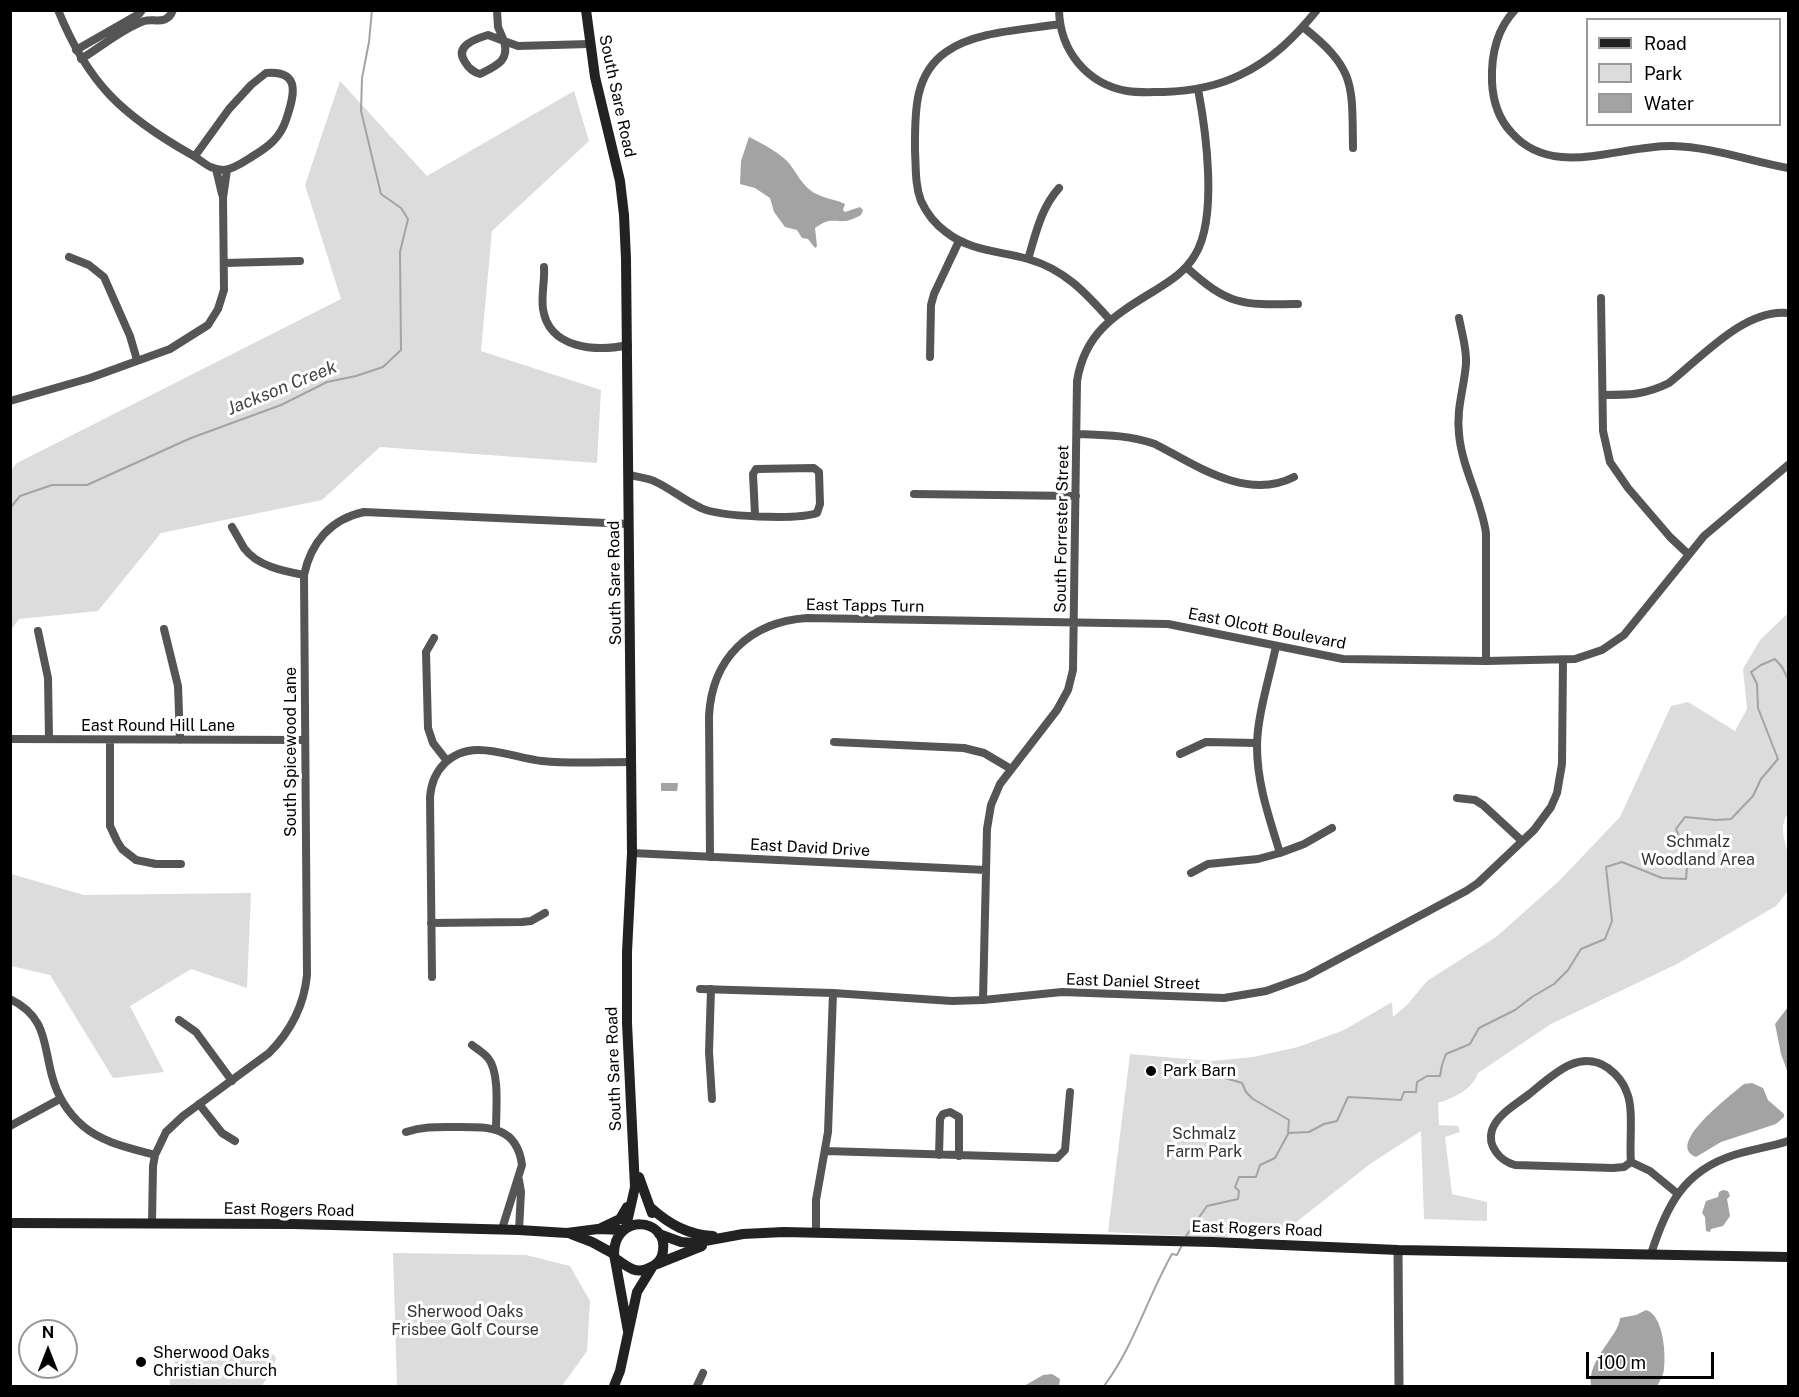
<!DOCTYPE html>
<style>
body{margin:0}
#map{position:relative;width:1799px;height:1397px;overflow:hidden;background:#fff;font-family:"Public Sans",sans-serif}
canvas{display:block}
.frame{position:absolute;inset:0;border:12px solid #000;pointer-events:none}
.legend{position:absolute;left:1586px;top:18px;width:195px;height:108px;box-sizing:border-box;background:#fff;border:2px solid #999;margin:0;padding:8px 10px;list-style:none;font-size:18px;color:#000}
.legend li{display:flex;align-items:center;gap:12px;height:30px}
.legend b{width:30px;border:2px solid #999}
.north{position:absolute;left:18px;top:1319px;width:60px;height:60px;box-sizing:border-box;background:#fff;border:2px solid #999;border-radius:50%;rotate:0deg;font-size:16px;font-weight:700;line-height:24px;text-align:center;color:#000}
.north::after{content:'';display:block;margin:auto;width:21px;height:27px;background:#000;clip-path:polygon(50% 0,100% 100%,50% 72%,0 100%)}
.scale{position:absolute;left:1586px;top:1352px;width:128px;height:27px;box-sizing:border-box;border:3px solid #000;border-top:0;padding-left:8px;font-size:18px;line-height:21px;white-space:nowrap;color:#000;-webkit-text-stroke:4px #fff;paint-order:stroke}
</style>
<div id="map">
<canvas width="1799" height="1397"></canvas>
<div class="frame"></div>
<ul class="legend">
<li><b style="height:8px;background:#222"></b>Road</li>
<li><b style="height:16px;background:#dcdcdc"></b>Park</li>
<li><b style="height:16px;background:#a3a3a3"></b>Water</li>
</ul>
<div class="north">N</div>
<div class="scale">100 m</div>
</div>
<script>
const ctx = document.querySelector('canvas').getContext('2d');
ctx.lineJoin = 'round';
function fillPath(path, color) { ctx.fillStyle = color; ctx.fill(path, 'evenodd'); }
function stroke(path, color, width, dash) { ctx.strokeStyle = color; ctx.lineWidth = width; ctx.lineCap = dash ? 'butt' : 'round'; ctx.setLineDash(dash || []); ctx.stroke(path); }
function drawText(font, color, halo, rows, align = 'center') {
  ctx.font = font + ' "Public Sans",sans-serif'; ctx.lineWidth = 6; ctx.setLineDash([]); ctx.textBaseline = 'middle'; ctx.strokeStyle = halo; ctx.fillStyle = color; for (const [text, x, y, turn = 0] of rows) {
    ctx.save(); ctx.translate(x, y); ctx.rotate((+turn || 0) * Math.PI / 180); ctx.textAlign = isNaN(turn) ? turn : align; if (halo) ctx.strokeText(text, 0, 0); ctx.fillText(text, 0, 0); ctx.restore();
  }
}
const green = new Path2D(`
 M340,81L427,176L574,91L589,141L492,231L481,351L601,390L597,463L380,447L322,500L161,533L98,611L19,619L11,630L10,471L17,463L341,299L305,185Z
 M1788,613V813C1778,828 1786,841 1788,856C1790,867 1788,880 1788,891L1776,906L1677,964L1551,1024L1478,1073C1471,1091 1455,1097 1438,1103L1439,1125L1458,1126L1460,1132L1445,1137L1452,1194L1487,1202V1221L1424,1219L1421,1131L1370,1164L1290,1227L1191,1242L1188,1236L1108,1232L1130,1054L1211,1061L1253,1057L1298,1047L1344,1030L1392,1002L1393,1017L1407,1005L1427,981L1496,937L1559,881L1620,817L1671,706L1688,702L1735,731L1747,709L1743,669L1760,640Z
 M11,874L84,895L251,893L247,988L191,969L130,1006L164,1072L113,1078L50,975L11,966Z
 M393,1253L526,1255L570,1266L590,1301L587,1351L562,1386H397Z
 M270,1354L274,1355L276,1358L273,1368L262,1386H170V1374H174L175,1355L196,1356Z`);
const water = new Path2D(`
 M749,137C761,143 775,150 786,160C795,169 799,181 810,190C820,198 835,199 845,204L843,210L845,212L860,207L863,210L861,215C857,217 851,220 846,221C830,222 831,217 815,228L817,246L815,248L808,239L802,238L797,230L785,227L774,212L770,198L755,188L740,184L741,161Z
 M661,783H678L677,791H661Z
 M1788,1007V1073L1781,1054L1775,1024Z
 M1752,1083L1763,1088L1768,1100L1784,1114V1117L1776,1124L1721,1142L1696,1157C1665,1145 1728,1098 1739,1088L1744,1084Z
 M1723,1190L1728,1191L1730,1196L1727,1199L1730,1216L1723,1226L1711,1229L1710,1232L1706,1231L1705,1217L1702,1213L1706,1201L1718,1197L1719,1192Z
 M1646,1310C1663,1315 1666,1352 1664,1368C1664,1374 1660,1381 1657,1386H1591C1587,1359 1619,1336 1620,1318L1636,1315Z
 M1052,1374L1060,1379L1059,1386H1024L1043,1375Z`);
const stream = new Path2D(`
 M10,508L20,496L52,485H87L191,438L281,405L327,382L356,376L383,367L401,350L400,252L408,219L401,208L381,194L361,111L362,78L369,42L372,10
 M1218,1073L1225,1078L1242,1083L1246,1092L1253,1099L1289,1120L1288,1133L1309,1132L1324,1124L1337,1121L1348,1097L1401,1100L1404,1092H1416L1417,1082L1427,1076H1440L1442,1065L1446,1054L1470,1044L1479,1028L1515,1010L1532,997L1554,984L1568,970L1581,949L1605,939L1612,921L1606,867L1622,862L1662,878L1686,879L1688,857L1676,829L1685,817L1716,820L1731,819L1753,796L1761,779L1778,759L1758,708L1757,684L1751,672L1761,665L1775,659L1782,667L1788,679
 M1186,1236L1207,1206L1238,1199L1239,1191L1235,1187L1239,1177H1256L1260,1165L1275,1158L1288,1134
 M1104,1386C1134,1346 1147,1298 1172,1254L1177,1255L1182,1245`);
const minor = new Path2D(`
 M58,10C88,84 123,116 192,155C203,161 209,170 224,170C234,169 245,161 253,156C268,147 280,138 286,120C294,96 302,70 266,73L251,85L229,109L195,156
 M497,10L498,27L504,41L518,46L589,44
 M1059,10C1060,51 1087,84 1127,91C1139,93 1152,92 1164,92C1191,91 1216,87 1240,75C1272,60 1295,37 1317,10
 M1515,10C1496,30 1491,55 1492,82C1493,102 1498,118 1511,132C1552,180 1619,145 1672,146C1713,147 1749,161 1788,168
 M1060,24C1024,30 975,31 946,52C913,75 915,115 915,151C916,168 915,185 921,201C927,214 935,224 946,232C970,251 1000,251 1028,259C1064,269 1086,293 1110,320
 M1303,27C1356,69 1352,84 1353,148
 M488,35L504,41C510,61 496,66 480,74C473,72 469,69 465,62C454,46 475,39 488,35Z
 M76,50L139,14L142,10
 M81,59C101,47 122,29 144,21C154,18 167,26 173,10
 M216,169L222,194
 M69,257L89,265L104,277L130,336L137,360
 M1028,259C1036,233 1041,208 1059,188
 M224,263L300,261
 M544,267C545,280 541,296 543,309C549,349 596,352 628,345
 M1186,267C1229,306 1242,305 1298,304
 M1601,298L1603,431L1610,462L1628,488L1670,537L1688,554
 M1459,318C1462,334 1467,349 1466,364C1464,388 1456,410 1459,434C1462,468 1481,499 1486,533V661
 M930,357L931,305L934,294L959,241
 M1603,395C1629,395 1645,395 1669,383C1701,358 1745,308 1788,313
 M10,401L90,378L170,349L208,325L218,309L224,290L223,198L227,170
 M1077,434C1104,435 1129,435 1155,444C1197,466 1247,501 1294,477
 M629,475C638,477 648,478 656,482C671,489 685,501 701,508C720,517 797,520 817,513L820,504L819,472L814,468L756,469L753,474L755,515
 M914,494L1076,496
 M232,527C236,534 240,541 244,548C257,566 283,571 304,575
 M164,629L178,686L180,740
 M38,631L48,678L49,739
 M434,638L426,652L428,728L433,743L447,761
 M1276,646C1270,676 1257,716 1257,746C1257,784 1269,817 1280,853
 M10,739L305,740
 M110,740V826L117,841L122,849L136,860L156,864H181
 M834,742L964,748L984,753L1011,769
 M1180,754L1206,742L1257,743
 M1457,798L1475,800L1483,805L1522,841
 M632,853L986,870
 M710,857L709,716C712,658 750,622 807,618L1168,624L1343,659L1486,661L1575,659L1602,650L1624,635L1704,536L1788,465
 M1191,873L1208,864L1258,859L1280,853L1304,844L1332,828
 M431,923L522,922L531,921L545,913
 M432,977L430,797C431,785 435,773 444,764C471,736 511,758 542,761C572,764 602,762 631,762
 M700,989L833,993L952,1001L983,1000L1062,992L1224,998L1266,991L1305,977L1466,891L1478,883L1534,830L1551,807L1557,793L1562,764L1563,660
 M711,989L709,1052L712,1099
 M10,999C47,1017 43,1043 52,1076C57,1095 68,1113 83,1126C103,1143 130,1148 155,1155
 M983,1000L987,829L991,805L1000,784L1057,710L1068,690L1073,670L1077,381C1085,332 1115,315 1154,291C1170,281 1185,272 1195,255C1218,218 1206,131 1198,89
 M179,1020L196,1032L232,1081
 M472,1045C477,1049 484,1053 488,1058C500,1072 496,1111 496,1129
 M199,1104L222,1133L235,1141
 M10,1126L60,1099
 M406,1132C424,1126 439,1127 458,1127C489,1127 517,1126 522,1165L502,1229
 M826,1151L1057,1158L1065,1150L1070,1092
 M939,1155L940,1119L943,1114L950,1112L959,1117V1156
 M1631,1162L1624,1167L1613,1168L1515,1165C1500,1161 1487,1146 1492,1130C1497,1115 1515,1105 1528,1095C1550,1078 1578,1047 1608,1068C1616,1074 1624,1083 1627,1093C1634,1109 1629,1143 1631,1162L1650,1171L1678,1194
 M519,1180L521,1192L519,1230
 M152,1223L153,1166L155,1155L166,1132L183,1116L269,1053C291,1031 304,1006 307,975L304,575C311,542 331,519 364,512L629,524
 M816,1232V1200L828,1132L833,993
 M1651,1254C1666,1207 1683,1171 1734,1155C1752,1149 1771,1147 1788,1141
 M697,1386L703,1373`);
const tertiary = new Path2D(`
 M1398,1250L1399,1386`);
const secondary = new Path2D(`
 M586,10L595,77L620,181L624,215L626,259L632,853L627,952V1023L635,1187L626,1227
 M639,1177L652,1213
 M651,1208C669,1224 688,1235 713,1236
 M10,1223L294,1224L519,1230L567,1233L598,1229L623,1230
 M601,1228L620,1219L627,1207
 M571,1234L592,1242L614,1254
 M659,1234L681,1242L694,1243L743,1234L784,1232L1213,1242L1398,1250L1788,1257
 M615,1258C626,1266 636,1275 649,1268C657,1265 662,1259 663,1251C668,1217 614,1213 614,1254L628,1331
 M657,1264L702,1246
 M614,1386L620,1371L637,1292L653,1266`);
const markers = [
 [1151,1071,6,"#000"],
 [141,1362,6,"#000"]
];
const streetNames = [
 ["South Sare Road",617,96,78],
 ["South Forrester Street",1062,529,-89],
 ["South Sare Road",615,583,-91],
 ["East Tapps Turn",865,606,1],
 ["East Olcott Boulevard",1267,629,11],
 ["East Round Hill Lane",158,726],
 ["South Spicewood Lane",291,752,-90],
 ["East David Drive",810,848,3],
 ["East Daniel Street",1133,982,2],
 ["South Sare Road",614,1069,-92],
 ["East Rogers Road",289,1210,1],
 ["East Rogers Road",1257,1229,2]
];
const parkNames = [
 ["Schmalz",1698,842],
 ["Woodland Area",1698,860],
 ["Schmalz",1204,1134],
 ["Farm Park",1204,1152],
 ["Sherwood Oaks",465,1312],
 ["Frisbee Golf Course",465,1330]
];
const poiNames = [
 ["Park Barn",1163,1071],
 ["Sherwood Oaks",153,1353],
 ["Christian Church",153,1371]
];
const waterNames = [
 ["Jackson Creek",282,388,-22]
];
fillPath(green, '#dcdcdc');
fillPath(water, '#a3a3a3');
stroke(stream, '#a3a3a3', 2);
stroke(minor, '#555', 8);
stroke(tertiary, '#555', 9);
stroke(secondary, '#222', 10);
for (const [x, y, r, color] of markers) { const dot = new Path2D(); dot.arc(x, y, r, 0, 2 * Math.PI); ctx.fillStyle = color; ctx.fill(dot); stroke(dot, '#fff', 2); }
drawText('16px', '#000', '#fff', streetNames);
drawText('16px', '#333', '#fff', parkNames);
drawText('16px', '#000', '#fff', poiNames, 'left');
drawText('italic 18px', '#444', '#fff', waterNames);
</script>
